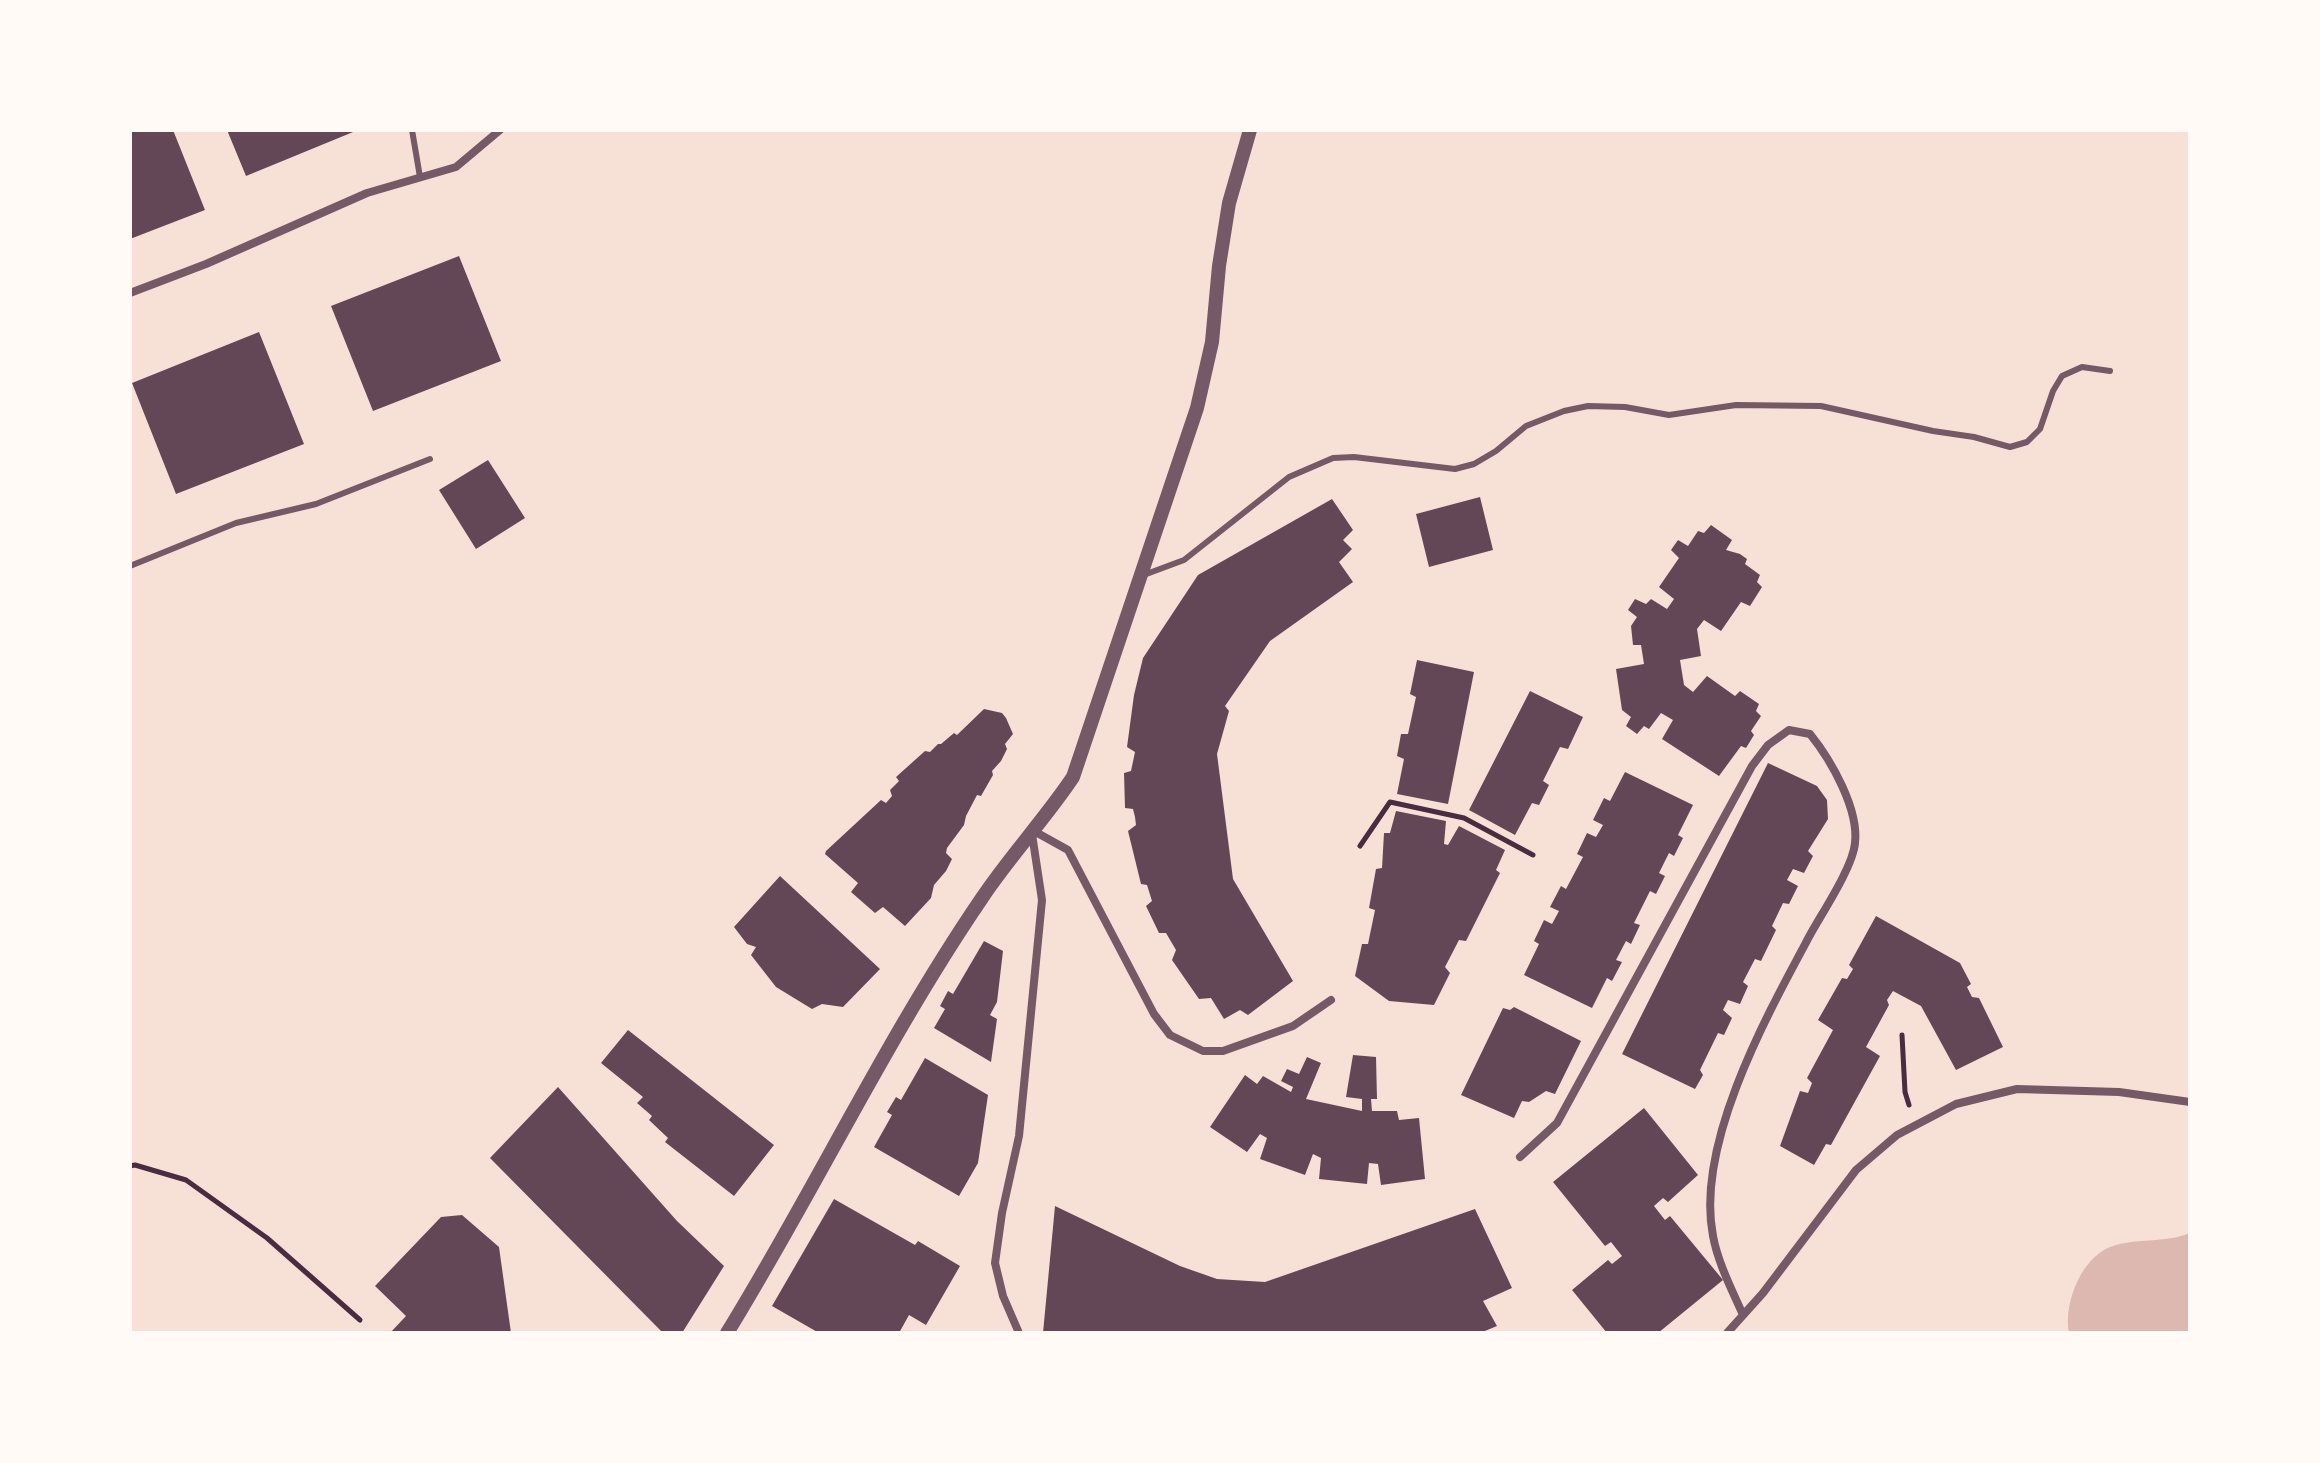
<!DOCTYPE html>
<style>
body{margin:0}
#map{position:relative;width:2320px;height:1463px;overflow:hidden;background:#f7e1d7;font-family:"IBM Plex Sans",sans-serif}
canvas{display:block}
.frame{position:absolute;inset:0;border:132px solid #fffaf5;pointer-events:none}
</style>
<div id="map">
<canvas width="2320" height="1463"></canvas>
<div class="frame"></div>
</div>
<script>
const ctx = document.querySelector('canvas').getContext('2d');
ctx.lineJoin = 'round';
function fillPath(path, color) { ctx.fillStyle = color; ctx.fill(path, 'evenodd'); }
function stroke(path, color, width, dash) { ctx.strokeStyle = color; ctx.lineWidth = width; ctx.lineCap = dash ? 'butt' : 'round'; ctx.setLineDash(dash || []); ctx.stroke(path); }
const water = new Path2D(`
 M2190,1233V1333H2069C2063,1302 2083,1253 2116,1245C2141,1238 2166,1243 2190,1233Z`);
const building = new Path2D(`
 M130,130H173L205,210L130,239Z
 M227,130H358L246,176Z
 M459,256L501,361L373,411L331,306Z
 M259,332L304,444L176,494L132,383Z
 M488,460L525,518L476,549L439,490Z
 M1480,497L1493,550L1429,567L1416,514Z
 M1332,499L1353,530L1343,540L1352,549L1339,562L1353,582L1270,641L1225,706L1229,711L1217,754L1233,879L1293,981L1248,1015L1240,1010L1224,1019L1211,998L1199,999L1172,960L1176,950L1166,933H1159L1146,906L1152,901L1147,885L1141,884L1128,831L1136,825L1135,817L1133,809L1125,808L1124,773L1131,771L1135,752L1127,747L1134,695L1143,658L1198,575Z
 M1711,525L1732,540L1726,550L1740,554L1747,559L1745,564L1760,575L1757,582L1762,587L1750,606L1741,602L1721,631L1704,620L1697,629L1701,656L1680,660L1684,685L1693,692L1707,676L1735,696L1740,691L1759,704L1756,711L1761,716L1751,731L1754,735L1746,748L1741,746L1719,776L1662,739L1673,720L1661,713L1649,729L1644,726L1637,734L1626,726L1631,717L1622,710L1616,669L1644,664L1641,645H1633L1631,626L1637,617L1628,610L1635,599L1646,604L1651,599L1667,609L1674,599L1659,587L1679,558L1671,550L1678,540L1688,546L1698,531L1704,533Z
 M1417,660L1474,672L1448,804L1397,794L1404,759L1397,756L1401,734H1408L1416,697L1410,694Z
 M1530,691L1583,717L1568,749L1560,747L1543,781L1549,785L1539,805L1532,803L1515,835L1469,810Z
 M984,709L1002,713L1006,718L1013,734L1005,744L1007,749L1001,761L992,771L993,775L981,796L977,795L966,816L964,825L947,848L946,853L952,859L946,871L934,885L931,898L905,926L883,907L875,913L851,892L858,883L825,854L826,851L881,800L886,803L892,796L890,790L899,781L896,777L925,751L930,752L938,744H941L954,733L957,735Z
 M1768,763L1817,786L1827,800L1828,819L1808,851L1813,856L1804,873L1793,869L1787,880L1798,886L1789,904L1783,903L1772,926L1776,930L1761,961L1755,959L1743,982L1748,986L1740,1004L1728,1000L1723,1010L1732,1018L1724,1035L1718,1033L1700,1070L1703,1075L1695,1089L1622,1054Z
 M1625,772L1693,805L1678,835L1683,838L1674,856L1669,853L1659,873L1665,876L1656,894L1650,891L1634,923L1640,925L1631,944L1626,941L1616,960L1622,962L1612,981L1607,978L1592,1008L1524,975L1539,944L1534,941L1544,920L1552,924L1559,911L1550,907L1561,886L1566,889L1583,857L1577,854L1587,833L1596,837L1603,825L1593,820L1604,798L1610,801Z
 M1396,811L1446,821L1444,844L1448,845L1459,826L1505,850L1496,870L1500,873L1466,941L1459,940L1445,967L1450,973L1434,1005L1389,1001L1355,976L1362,944H1368L1375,910L1369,908L1376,869L1382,868L1384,833H1390Z
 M780,876L880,969L843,1007L822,1004L812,1009L776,987L751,955L756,947L747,944L734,927Z
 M1876,916L1960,963L1971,984L1967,987L1972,997L1979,998L2003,1047L1956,1070L1921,1006L1893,991L1887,1000L1889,1005L1866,1047L1880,1056L1831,1145L1826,1144L1814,1165L1780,1146L1800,1091L1808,1093L1812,1083L1807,1078L1833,1030L1818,1020L1842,978L1847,979L1853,969L1849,965Z
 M984,941L1003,951L997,1002L990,1015L997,1019L991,1062L934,1028L945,1009L940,1006L948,991L953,994Z
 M1514,1007L1581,1041L1555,1094L1546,1091L1529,1102L1522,1101L1514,1118L1461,1095L1503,1008L1510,1010Z
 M628,1030L774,1145L734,1196L665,1142L668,1138L649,1120L652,1116L637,1103L643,1097L601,1063Z
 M1353,1055L1376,1057L1377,1099H1371L1372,1111H1397L1399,1120L1419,1118L1425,1179L1381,1185L1378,1164L1369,1163L1367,1184L1319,1179L1321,1158L1313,1154L1305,1175L1260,1159L1267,1138L1260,1134L1247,1152L1210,1127L1245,1075L1257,1084L1263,1076L1291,1092L1293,1087L1281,1081L1287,1069L1299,1074L1307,1057L1321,1063L1306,1099L1362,1111V1099L1346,1097Z
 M925,1058L988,1095L978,1163L959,1196L874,1147L892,1115L887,1112L896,1097L901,1100Z
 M558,1087L677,1221L724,1266L682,1333H663L490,1158Z
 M1644,1108L1698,1175L1668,1202L1663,1198L1654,1206L1665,1220L1670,1216L1723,1280L1658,1333H1607L1572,1290L1608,1260L1612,1264L1622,1256L1611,1242L1605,1246L1553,1182Z
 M834,1199L915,1245L918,1241L960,1266L926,1325L909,1315L899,1333H819L772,1306Z
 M1055,1206L1180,1266L1217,1279L1265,1282L1475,1209L1512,1288L1483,1301L1497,1326L1480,1333H1043Z
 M462,1215L499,1247L511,1333H390L406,1316L375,1286L441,1217Z`);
const path = new Path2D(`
 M1360,846L1390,802L1464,818L1533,855
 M1902,1035L1905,1092L1909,1105
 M130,1166L135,1165L186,1180L267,1238L360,1320`);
const service = new Path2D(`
 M412,130L420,177
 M130,566L236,523L316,504L430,459
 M1141,576L1184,560L1289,477L1333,458L1354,457L1455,469L1474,464L1496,451L1526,426L1564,411L1588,406L1625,407L1669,415L1736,405L1821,406L1933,431L1974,437L2010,447L2027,442L2040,429L2053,391L2062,376L2082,367L2110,371`);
const minor = new Path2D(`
 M130,293L206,264L367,193L456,167L500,130
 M1032,830L1068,850L1154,1014L1170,1035L1203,1051H1223L1293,1026L1331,1000
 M1520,1157L1557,1123L1752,766L1768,745L1789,730L1810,734C1831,760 1859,809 1855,843C1853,867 1822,913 1810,935C1767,1015 1695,1144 1713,1236C1718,1263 1732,1290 1743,1315
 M1019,1333L1003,1296L995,1263L1002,1213L1019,1136L1042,900L1032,834
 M1727,1333L1763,1293L1856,1170L1897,1135L1956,1104L2017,1089L2119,1092L2190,1102`);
const tertiary = new Path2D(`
 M727,1333C815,1190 887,1037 982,898C1010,856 1045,819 1073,777L1197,408L1212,342L1219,266L1229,203L1250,130`);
fillPath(water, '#dcb8b0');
fillPath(building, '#644757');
stroke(path, '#4a2c40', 5);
stroke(service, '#755966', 6);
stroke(minor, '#755966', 8);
stroke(tertiary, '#755966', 14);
</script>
